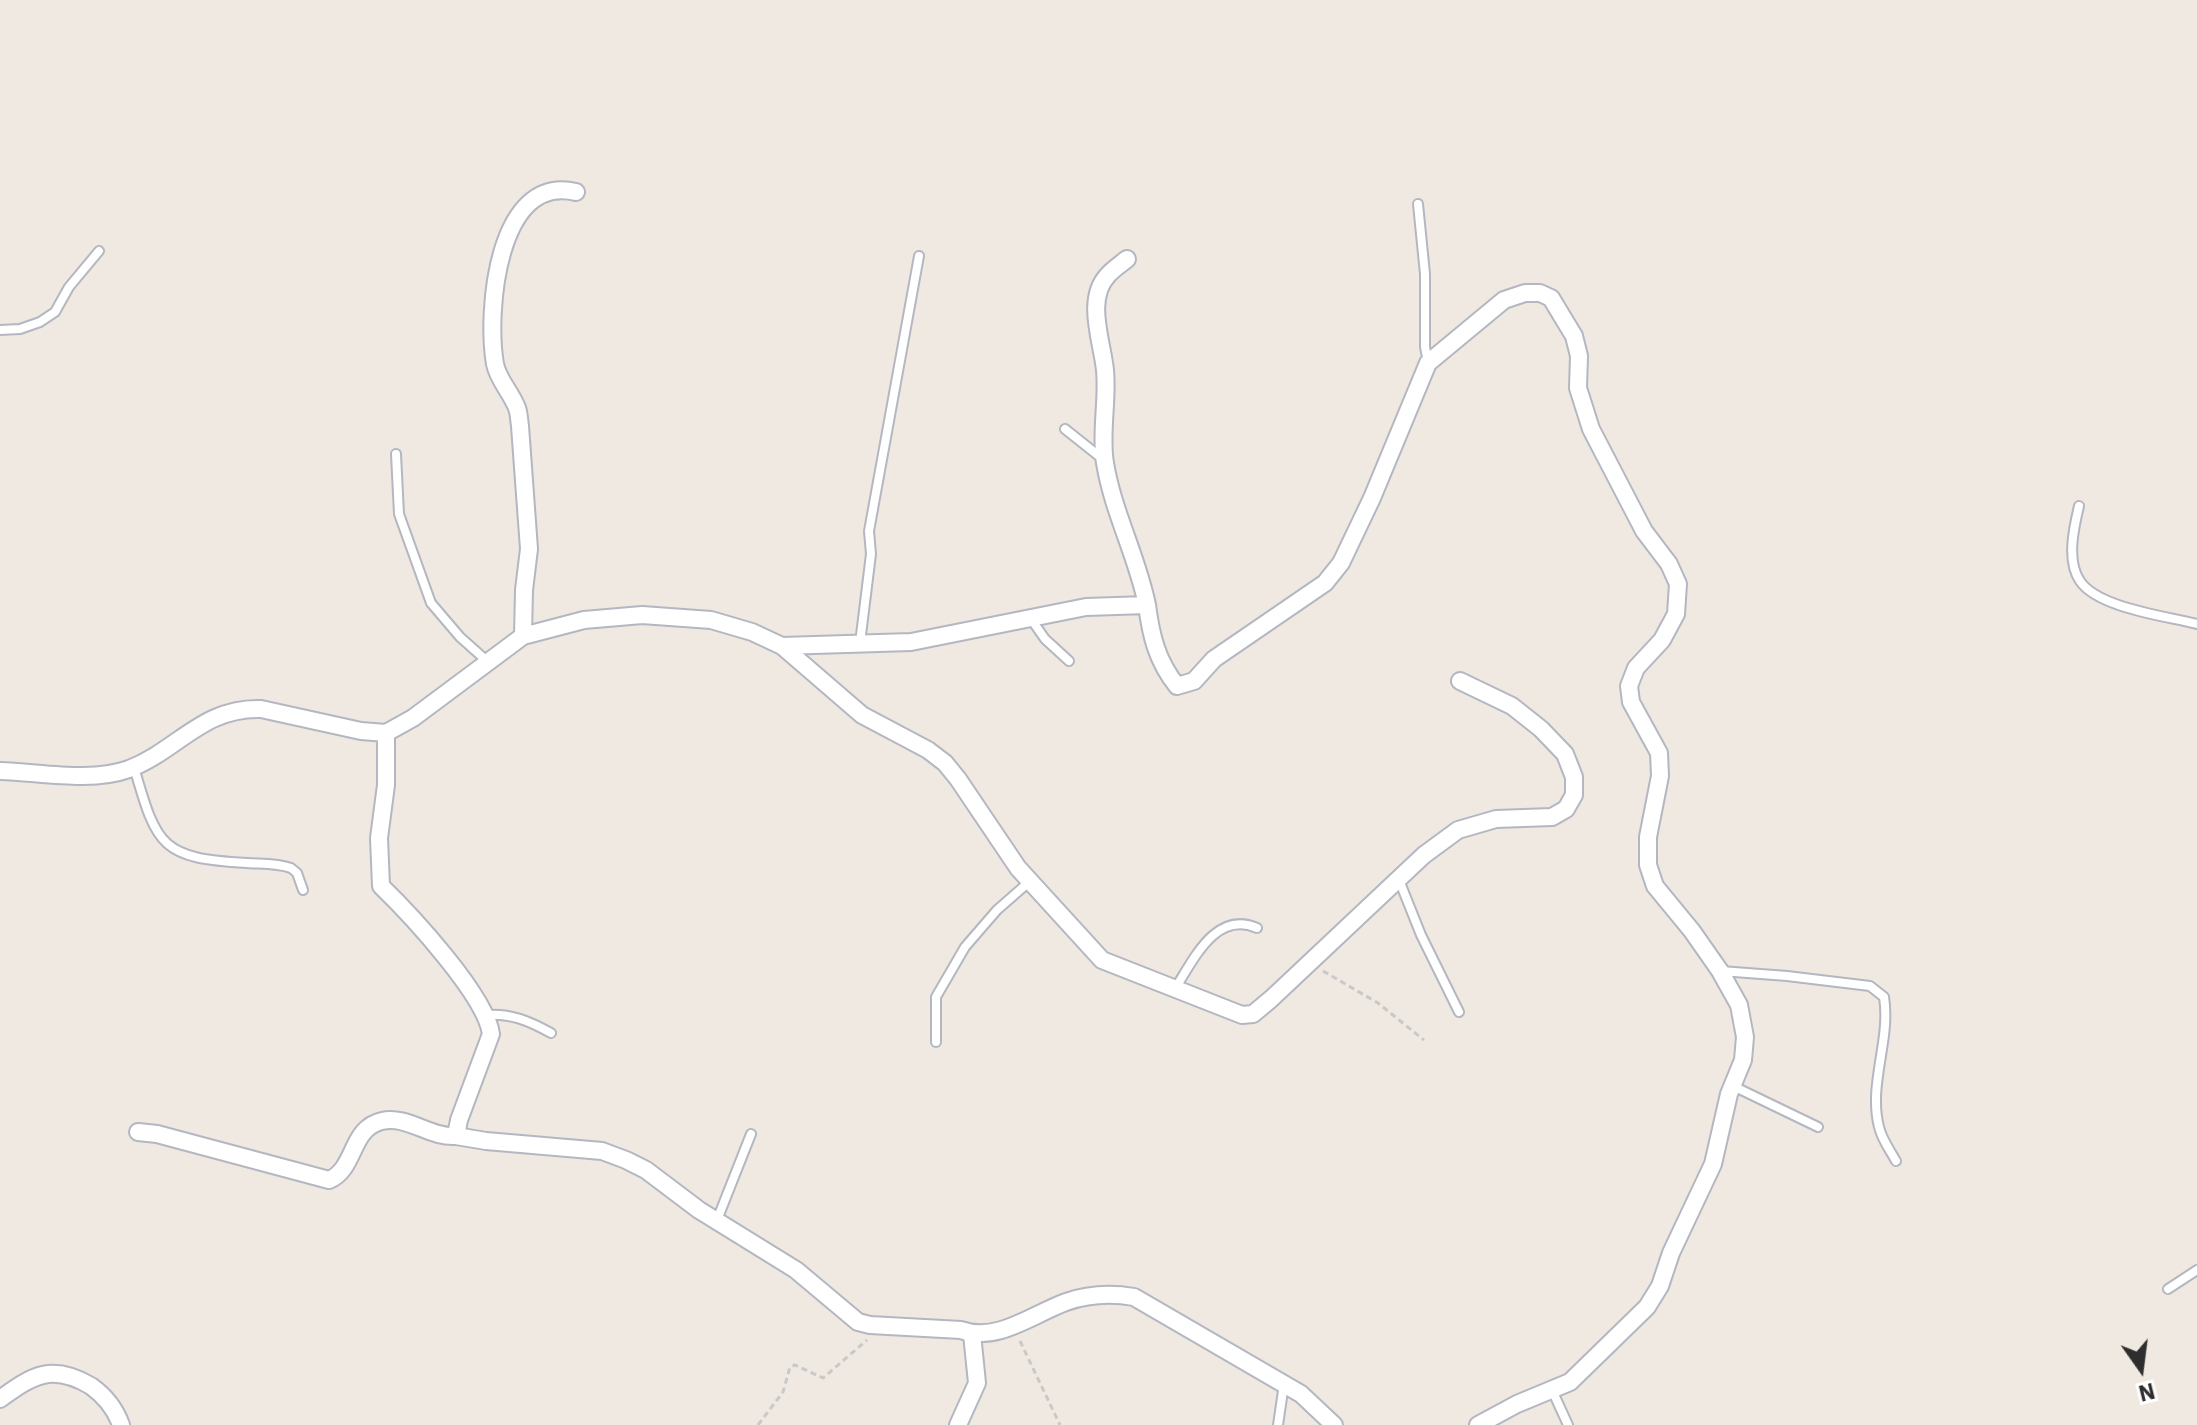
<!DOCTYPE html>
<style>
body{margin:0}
#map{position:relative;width:2197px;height:1425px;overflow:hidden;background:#efe9e1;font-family:"IBM Plex Sans",sans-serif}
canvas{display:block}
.north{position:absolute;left:2101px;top:1329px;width:80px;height:80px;-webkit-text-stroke:6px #fff;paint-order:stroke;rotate:166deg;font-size:22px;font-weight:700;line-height:32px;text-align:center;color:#2e2e2e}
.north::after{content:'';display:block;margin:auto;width:28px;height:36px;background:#2e2e2e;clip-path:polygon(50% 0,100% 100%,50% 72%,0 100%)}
</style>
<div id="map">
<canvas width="2197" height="1425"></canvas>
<div class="north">N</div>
</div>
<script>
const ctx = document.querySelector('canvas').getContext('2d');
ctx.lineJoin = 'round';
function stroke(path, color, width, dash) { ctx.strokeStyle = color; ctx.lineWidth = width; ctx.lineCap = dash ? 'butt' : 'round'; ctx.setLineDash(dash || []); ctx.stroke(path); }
const path = new Path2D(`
 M1323,971L1378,1003L1424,1040
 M1020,1341L1060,1425
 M758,1425L783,1392L790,1367L795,1365L823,1378L867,1340`);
const service = new Path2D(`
 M1418,204L1425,274V347L1428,362
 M0,330L20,329L40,322L55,312L69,287L99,251
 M1065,429L1104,460
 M396,454L399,514L431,603L460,637L488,662
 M2079,506C2074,527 2066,561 2080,581C2098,608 2166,616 2197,624
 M1031,619L1045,639L1069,661
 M860,643L871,554L869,531L919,256
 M134,767C157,848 162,858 247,863C262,864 277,863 291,868L297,873L303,890
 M1399,880L1421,935L1459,1012
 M1721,971L1787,976L1870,986L1884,997C1891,1040 1868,1084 1879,1127C1882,1140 1890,1150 1896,1161
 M1176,987C1194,959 1216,910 1257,928
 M486,1015C511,1013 529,1021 551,1033
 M936,1042V997L965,947L997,910L1029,882
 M1733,1086L1818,1127
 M717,1220L751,1134
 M2168,1289L2197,1270
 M1552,1390L1568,1425
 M1278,1425L1284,1384`);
const minor = new Path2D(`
 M1127,259C1121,264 1113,269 1108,275C1085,299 1102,341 1105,370C1108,400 1100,434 1105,463C1113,512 1137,556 1147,605
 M523,636L524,590L529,549L520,426C519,420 519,413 517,408C511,392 498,380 495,364C486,312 497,173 576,192
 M782,646L911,642L1086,607L1147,605C1151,636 1157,661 1177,686L1194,681L1214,659L1325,583L1341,563L1372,498L1428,363L1504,300L1525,293H1540L1551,298L1574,336L1579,356L1578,388L1591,429L1644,531L1669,564L1678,584L1676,614L1662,640L1636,668L1629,686L1631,702L1659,753L1660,776L1648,837V865L1655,886L1692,931L1720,971L1739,1005L1745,1037L1743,1060L1729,1094L1713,1164L1671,1253L1660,1286L1647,1307L1570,1382L1517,1404L1478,1425
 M0,771C40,772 90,783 129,769C178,750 203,707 261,709L361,731L386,733
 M138,1132L157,1134L329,1180C356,1169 350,1128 382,1121C407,1115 430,1138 456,1136
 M0,1399C33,1375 52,1363 91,1386C105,1396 115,1408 121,1425
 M958,1425L977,1383L972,1334
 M1334,1425L1301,1394L1134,1297C1110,1293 1089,1294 1066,1302C1033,1314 997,1343 961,1330L870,1325L858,1322L796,1270L699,1210L646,1170L626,1160L602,1151L486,1141L456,1136L459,1120L491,1034C486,996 411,915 381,886L379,838L386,785V733L413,718L523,636L584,620L642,615L711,620L752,632L782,646L862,715L928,750L945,763L958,779L1018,868L1102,960L1242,1015L1253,1014L1271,999L1424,855L1458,830L1496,819L1552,817L1566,809L1574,795V777L1565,754L1541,729L1512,706L1460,681`);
stroke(service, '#b4b7c1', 12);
stroke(minor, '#b4b7c1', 20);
stroke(path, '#c9c9c9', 3, [6, 4]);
stroke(service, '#fff', 8);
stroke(minor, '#fff', 16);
</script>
